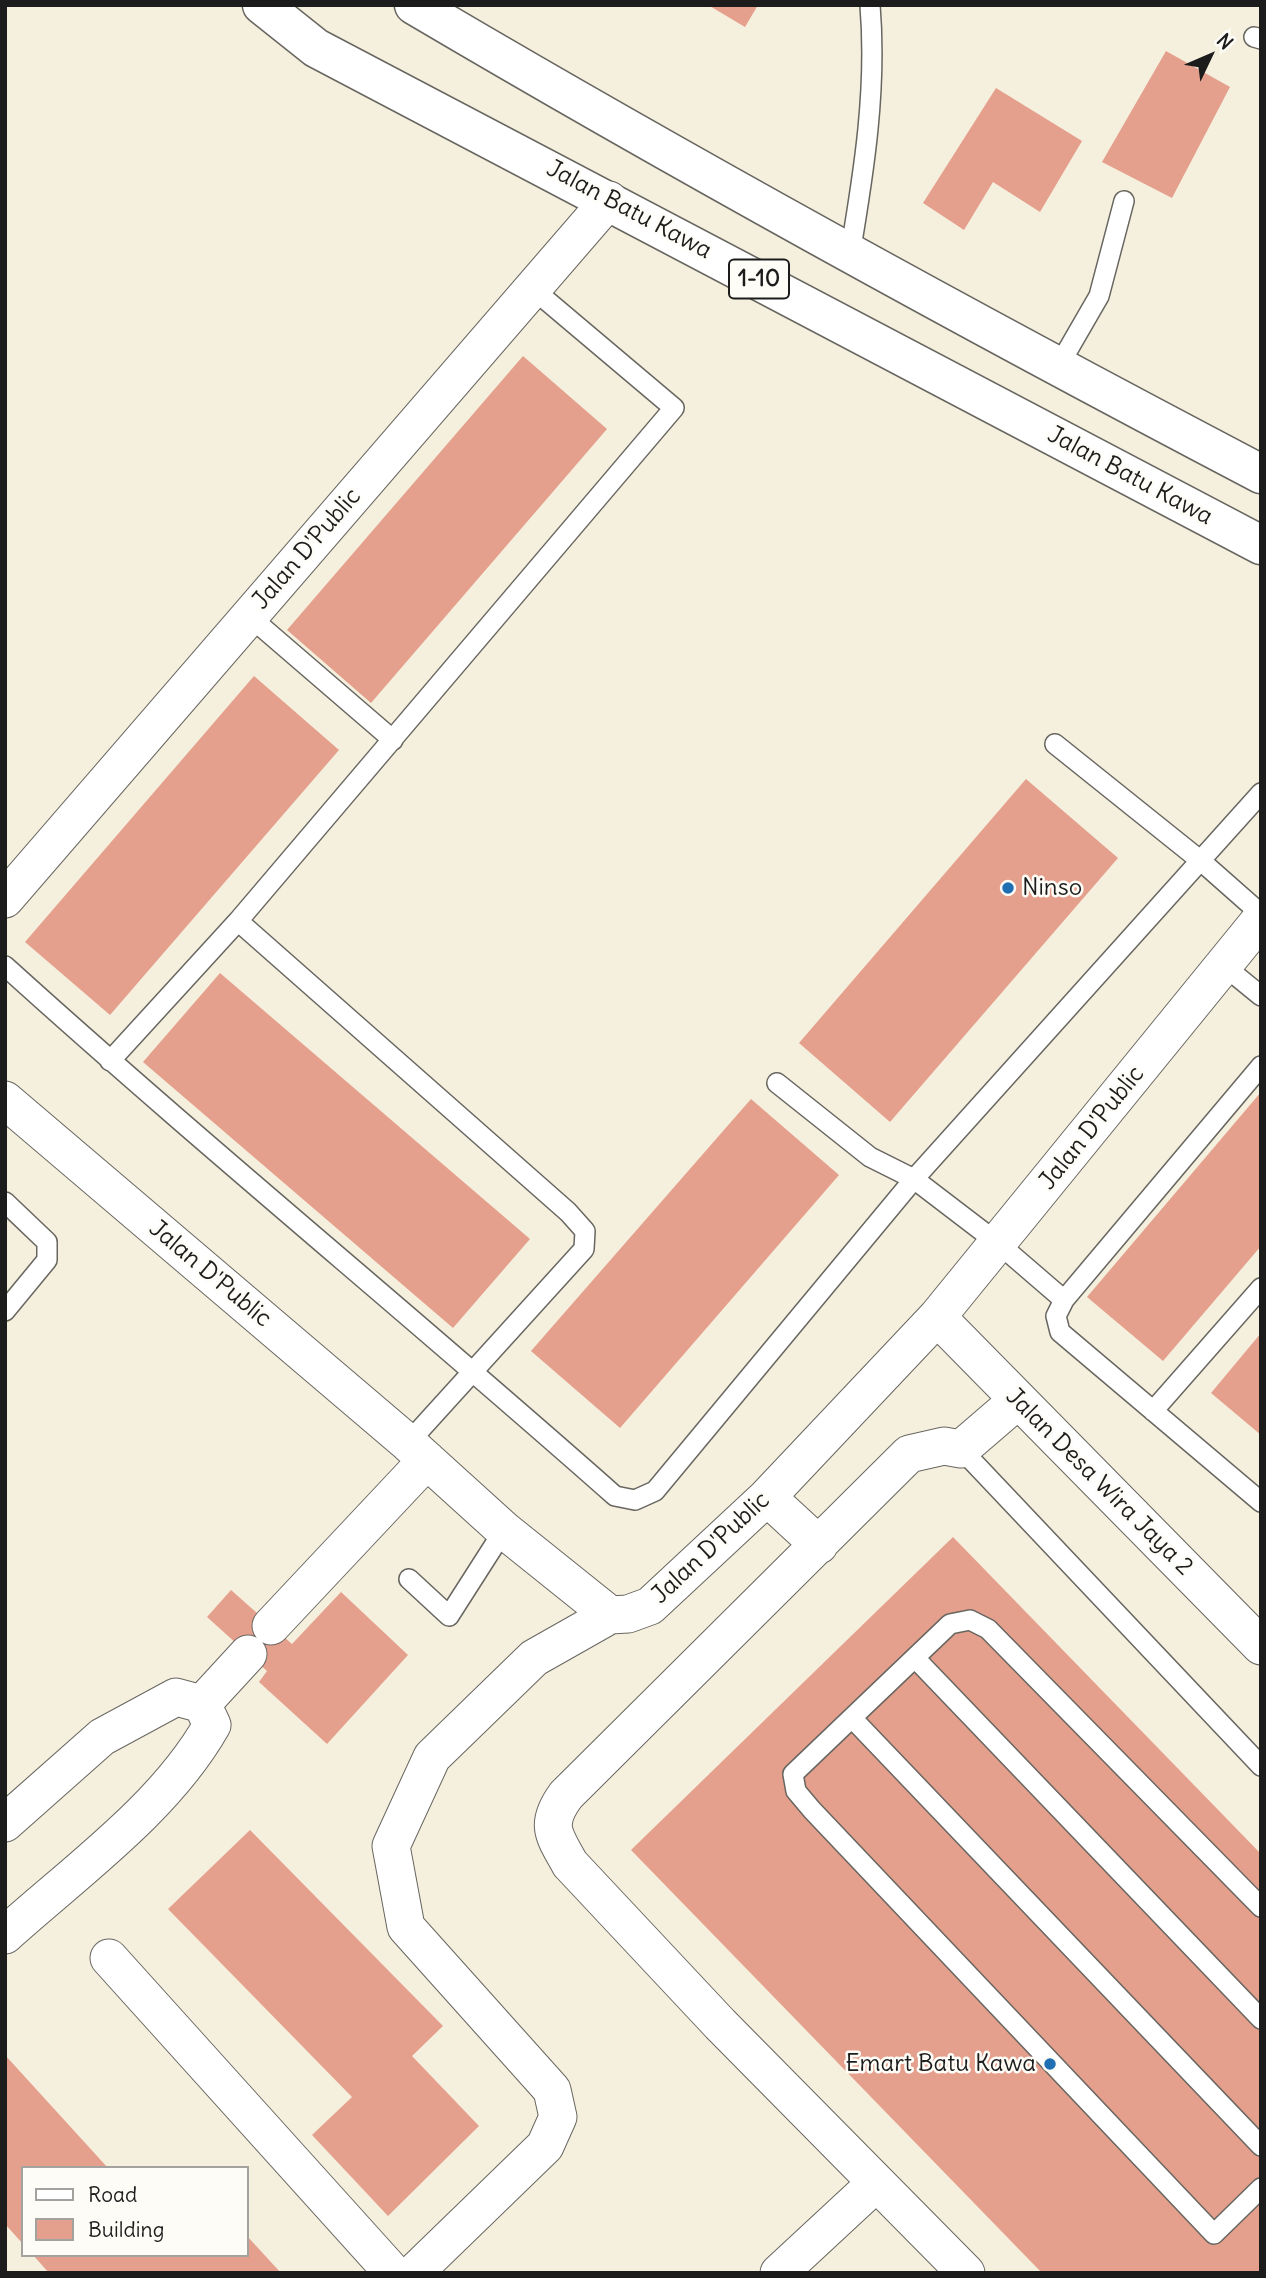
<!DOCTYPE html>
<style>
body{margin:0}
#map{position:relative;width:1266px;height:2278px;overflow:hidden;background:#f5efdd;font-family:Delius,sans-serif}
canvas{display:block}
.frame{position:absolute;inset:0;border:7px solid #1c1c1c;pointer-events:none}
.legend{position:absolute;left:21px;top:2166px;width:228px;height:91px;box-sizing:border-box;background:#fdfcf7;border:2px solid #a3a29f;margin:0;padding:9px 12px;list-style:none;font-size:21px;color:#1c1c1c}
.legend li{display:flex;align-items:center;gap:14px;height:35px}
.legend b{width:35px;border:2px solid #a3a29f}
.north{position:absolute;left:1175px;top:21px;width:70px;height:70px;-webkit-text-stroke:5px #fdfcf7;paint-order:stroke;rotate:46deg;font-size:19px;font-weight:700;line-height:28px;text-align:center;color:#1c1c1c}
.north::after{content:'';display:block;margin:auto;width:24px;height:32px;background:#1c1c1c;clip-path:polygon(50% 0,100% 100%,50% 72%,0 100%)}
</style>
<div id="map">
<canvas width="1266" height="2278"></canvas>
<div class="frame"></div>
<ul class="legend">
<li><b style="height:9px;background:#fff"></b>Road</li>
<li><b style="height:19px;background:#e5a08d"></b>Building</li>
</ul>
<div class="north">N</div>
</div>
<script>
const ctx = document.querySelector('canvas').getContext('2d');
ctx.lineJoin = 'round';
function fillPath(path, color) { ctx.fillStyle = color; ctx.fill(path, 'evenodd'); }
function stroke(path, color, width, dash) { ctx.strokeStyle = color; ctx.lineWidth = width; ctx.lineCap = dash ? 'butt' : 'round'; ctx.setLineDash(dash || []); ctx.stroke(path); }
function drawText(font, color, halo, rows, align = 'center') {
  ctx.font = font + ' Delius,sans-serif'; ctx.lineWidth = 5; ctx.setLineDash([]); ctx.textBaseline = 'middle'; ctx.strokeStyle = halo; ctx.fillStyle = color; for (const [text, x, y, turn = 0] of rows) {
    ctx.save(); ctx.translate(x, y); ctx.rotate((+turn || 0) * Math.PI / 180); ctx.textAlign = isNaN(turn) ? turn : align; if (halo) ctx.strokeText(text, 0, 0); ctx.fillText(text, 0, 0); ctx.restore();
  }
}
const building = new Path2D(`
 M708,5H758L745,27Z
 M1166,51L1230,87L1172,198L1102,162Z
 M996,88L1082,141L1040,212L993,182L964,230L923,203Z
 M523,356L607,429L371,703L287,630Z
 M254,676L339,750L110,1015L25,942Z
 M1026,779L1118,858L890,1122L799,1043Z
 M220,973L530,1239L453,1328L143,1062Z
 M1261,1092V1246L1163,1361L1087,1297Z
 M751,1099L839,1175L620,1428L531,1351Z
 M1261,1333V1435L1211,1393Z
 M953,1537L1261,1854V2273H1042L631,1850Z
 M231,1590L292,1644L341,1592L408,1655L327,1744L259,1682L267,1671L207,1617Z
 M250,1830L443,2026L412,2056L479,2126L388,2216L312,2135L352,2097L168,1909Z
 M5,2055L108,2168H23V2244L5,2224Z
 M247,2236L281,2273H49L33,2255H247Z`);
const service = new Path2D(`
 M1254,37L1261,39
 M850,254C864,171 877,89 870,5
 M1058,367L1099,296L1124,201
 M249,616L393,740
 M1055,744L1201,861L1261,914
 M1223,965L1261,996
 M5,966C205,1147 413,1317 615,1496L635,1500L655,1491L914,1179L1261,793
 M110,1061L238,921
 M1261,1066L1064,1300L1056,1316L1060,1332L1261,1502
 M777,1083L870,1157L914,1179L999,1244L1064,1300
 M5,1202L47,1242V1260L5,1311
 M1153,1411L1261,1288
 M408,1443L584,1249L585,1231L568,1212L238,921L674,408L533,289
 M961,1449L1261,1766
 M409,1579L449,1616L504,1530
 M915,1658L1261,2019
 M852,1718L1261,2146
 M1261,1907L988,1629L970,1620L950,1624L793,1774L796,1791L812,1810L1214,2234L1261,2188`);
const minor = new Path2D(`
 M5,899L609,200
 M5,1100L408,1443L504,1530L610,1615L628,1614L650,1606L767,1497L937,1317L1261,919
 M937,1317L1261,1646
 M767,1497L819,1545
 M271,1626L427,1460
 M202,1704L248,1654
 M5,1823L102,1737L176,1697L202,1704L212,1725C165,1808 76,1871 5,1935
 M109,1958L393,2273
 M414,2273L545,2146L558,2117L552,2090L406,1927L391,1846L432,1757L534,1658L610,1615
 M779,2273L876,2183
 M966,2273L720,2024L570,1864C554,1835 544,1825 566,1795L909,1454L944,1446L961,1449L1018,1400`);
const trunk = new Path2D(`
 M262,5L316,48L1261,545
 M414,5C692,169 975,324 1261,474`);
const markers = [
 [1008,888,7,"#1f6fb2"],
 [1050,2064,7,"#1f6fb2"]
];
const shields = [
 [759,279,60]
];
const shieldNames = [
 ["1-10",759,279]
];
const streetNames = [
 ["Jalan Batu Kawa",629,210,28],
 ["Jalan Batu Kawa",1130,476,28],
 ["Jalan D'Public",307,549,-49],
 ["Jalan D'Public",1092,1128,-51],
 ["Jalan D'Public",210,1274,40],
 ["Jalan Desa Wira Jaya 2",1099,1482,45],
 ["Jalan D'Public",711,1548,-43]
];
const poiNames = [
 ["Ninso",1022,888],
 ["Emart Batu Kawa",1036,2064,"right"]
];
fillPath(building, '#e5a08d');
stroke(service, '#686660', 22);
stroke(minor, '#686660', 39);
stroke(trunk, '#686660', 41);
stroke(service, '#fff', 19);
stroke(minor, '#fff', 37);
stroke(trunk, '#fff', 38);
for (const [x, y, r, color] of markers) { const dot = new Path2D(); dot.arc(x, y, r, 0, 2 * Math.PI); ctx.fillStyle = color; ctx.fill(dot); stroke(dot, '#fdfcf7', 2.5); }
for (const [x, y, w] of shields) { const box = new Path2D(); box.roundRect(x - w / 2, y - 19.5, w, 39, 5); ctx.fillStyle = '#fdfcf7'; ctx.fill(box); stroke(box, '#1c1c1c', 2); }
drawText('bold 23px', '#1c1c1c', null, shieldNames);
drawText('24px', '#1c1c1c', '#fdfcf7', streetNames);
drawText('24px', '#1c1c1c', '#fdfcf7', poiNames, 'left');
</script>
